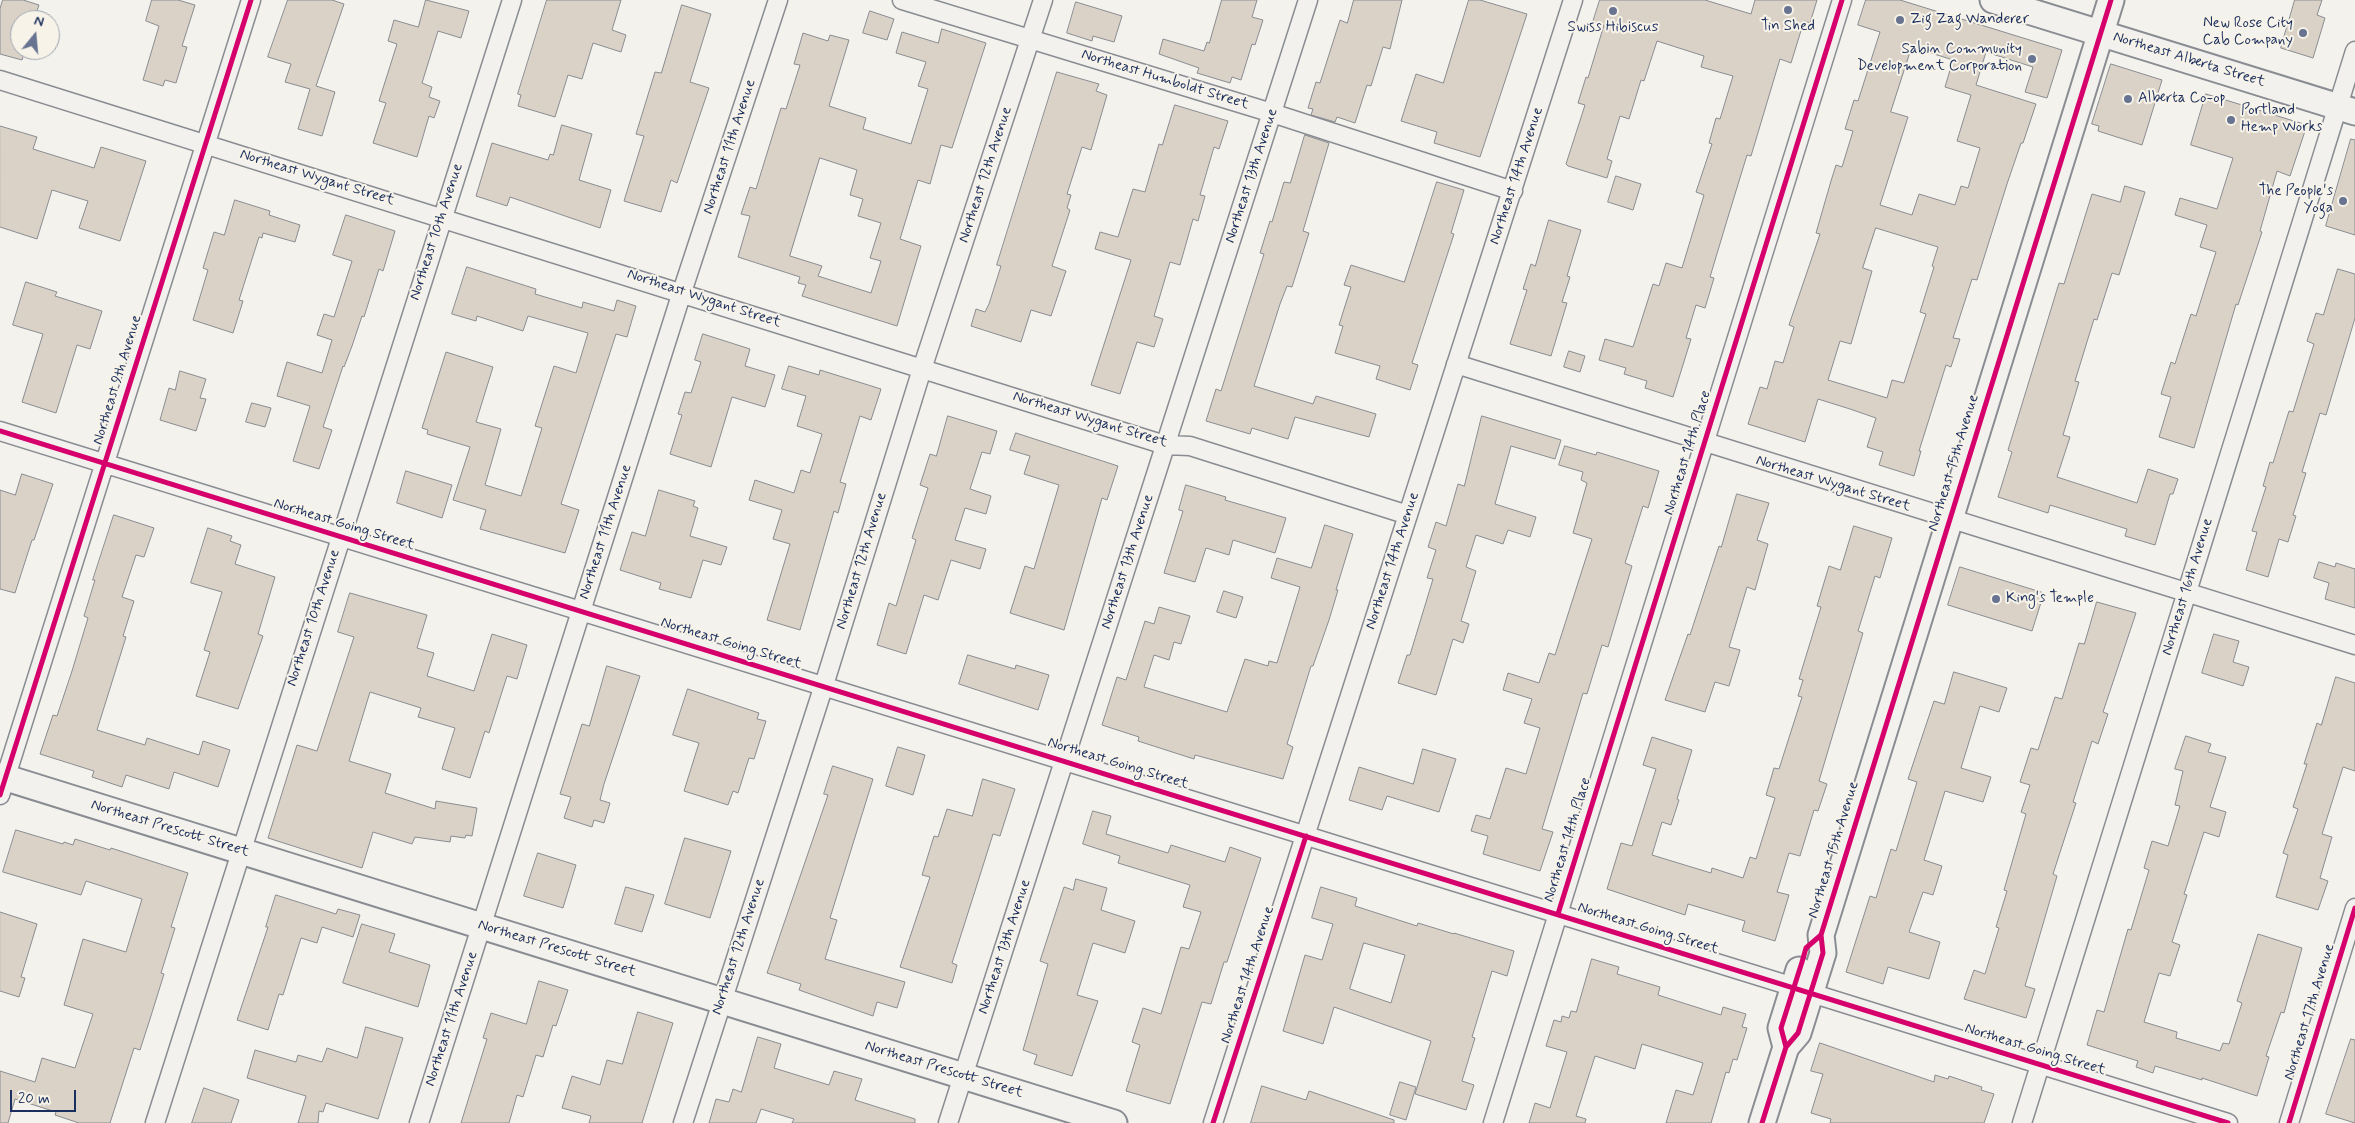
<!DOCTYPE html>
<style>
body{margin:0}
#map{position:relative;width:2355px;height:1123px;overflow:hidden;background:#f4f2ec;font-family:Mynerve,sans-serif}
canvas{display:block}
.north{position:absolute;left:10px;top:10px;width:50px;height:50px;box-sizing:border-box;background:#f7f3e8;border:1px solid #9fa5b1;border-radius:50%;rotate:17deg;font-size:14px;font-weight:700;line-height:20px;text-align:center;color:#1b2f5e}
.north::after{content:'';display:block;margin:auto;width:18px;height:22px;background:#677390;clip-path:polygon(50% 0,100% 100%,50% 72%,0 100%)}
.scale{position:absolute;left:10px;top:1090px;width:66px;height:22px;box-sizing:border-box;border:2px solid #1b2f5e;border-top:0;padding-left:6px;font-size:15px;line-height:18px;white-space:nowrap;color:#1b2f5e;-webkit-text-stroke:4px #f7f3e8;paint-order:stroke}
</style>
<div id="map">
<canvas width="2355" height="1123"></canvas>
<div class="north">N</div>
<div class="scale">20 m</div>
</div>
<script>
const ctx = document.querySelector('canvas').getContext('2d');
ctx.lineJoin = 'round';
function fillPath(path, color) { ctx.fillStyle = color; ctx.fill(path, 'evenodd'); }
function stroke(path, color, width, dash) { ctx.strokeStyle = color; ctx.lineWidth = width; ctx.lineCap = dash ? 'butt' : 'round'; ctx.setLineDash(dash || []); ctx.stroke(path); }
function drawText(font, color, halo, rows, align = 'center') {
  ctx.font = font + ' Mynerve,sans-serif'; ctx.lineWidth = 4; ctx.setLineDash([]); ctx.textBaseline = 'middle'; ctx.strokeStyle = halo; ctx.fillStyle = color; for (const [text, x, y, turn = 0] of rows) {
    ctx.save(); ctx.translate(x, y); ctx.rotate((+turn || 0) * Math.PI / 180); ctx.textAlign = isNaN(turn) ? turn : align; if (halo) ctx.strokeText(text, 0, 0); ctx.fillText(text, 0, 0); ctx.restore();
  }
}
const building = new Path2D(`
 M3,0H23L39,5L34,20H20V50H25L22,60L0,54V9Z
 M152,0H178L195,5L182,46L187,47L176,83L165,80L163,86L143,80L159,26L146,21Z
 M288,0H332L344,4L316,86L335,92L322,136L298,129L310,89L285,82L291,64L268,57Z
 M426,0L469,11L461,38L438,31L422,83L432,87L429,97L440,101L434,118L429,116L417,157L373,143L386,103L379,101L397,44L388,41L394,20L418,27Z
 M547,0H621L612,30L626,35L621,52L593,43L582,79L568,75L555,117L518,106L521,95L518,94Z
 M1222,0H1257L1252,17L1263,20L1255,45L1252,44L1241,80L1232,77L1230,83L1197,73L1199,68L1159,54L1163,39L1204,51L1207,42L1209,43Z
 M1354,0H1402L1390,49L1383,47L1371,86L1367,85L1355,123L1337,117L1335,122L1311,115L1313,109L1308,108L1316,82L1320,83L1340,20L1347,23Z
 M1469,0H1480L1527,14L1480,157L1434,143L1437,132L1401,121L1416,74L1443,83Z
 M1600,0H1705L1751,14L1755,0H1817L1810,23L1804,21L1791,63L1780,59L1751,156L1747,155L1728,217L1710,277L1714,278L1705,308L1696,305L1686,338L1691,339L1673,397L1645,388L1647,381L1624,374L1626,368L1599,360L1605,339L1633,347L1653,284L1659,286L1666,263L1682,268L1704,195L1696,192L1712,144L1709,143L1716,118L1720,119L1733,76L1701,67L1704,56L1657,41L1644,81L1641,80L1629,119L1620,116L1607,159L1612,161L1607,178L1568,166L1566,164L1585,105L1578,103L1586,77L1588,78L1604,25L1593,22Z
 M1866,0H1900L2062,50L2047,98L2025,92L2033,67L1986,52L1976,85L2036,104L2023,143H2021L2007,184L1977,280L1972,279L1953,338L1960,339L1951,367L1946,365L1919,451H1921L1914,476L1879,465L1883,452L1867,447L1876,418L1850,409L1818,399L1805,442L1748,424L1760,387L1767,389L1775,361L1783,363L1794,327L1789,325L1820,234L1816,233L1831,181L1836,165L1842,167L1853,131L1845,129L1854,100L1858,101L1880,32L1858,25ZM1912,47L1953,60L1945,87L1971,95L1957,141L1980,148L1968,188L1961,186L1955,205L1919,194L1912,215L1880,205L1908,117L1891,112ZM1876,228L1938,247L1932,266L1934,267L1920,312L1926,314L1904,383L1892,380L1887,398L1828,380L1840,341L1851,344L1872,271L1863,268Z
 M2295,0H2322L2317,15L2325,18L2313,58L2281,48Z
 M1076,2L1122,16L1114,42L1093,36L1092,41L1067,33Z
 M682,5L711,14L690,82L709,88L677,183L671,180L661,212L624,201L644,136L636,134L655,72L661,73Z
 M870,11L894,19L887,40L863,33Z
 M942,29L986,43L952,148L941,145L930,184L918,180L900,239L921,246L897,326L802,296L806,285L798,283L800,277L738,257L750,216L741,214L750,187L756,189L781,108L786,109L800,65L794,64L803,33L828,41L830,35L849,40L829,106L866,118L863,129L911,144L928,89L918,86L926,62L896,53L902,32L938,43ZM820,158L857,170L850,195L863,199L858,216L881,223L870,258L881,261L871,293L818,276L822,266L790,256Z
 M2111,64L2162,80L2142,145L2098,131L2099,126L2092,124Z
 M1057,72L1099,84L1096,91L1107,95L1091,150L1082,147L1067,194L1071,195L1067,208L1070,210L1052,266L1066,271L1051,316L1031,310L1021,342L971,326L976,309L985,312L989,304L1001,266L997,265Z
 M2206,94L2307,125L2290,176L2277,171L2260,231L2262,232L2238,305L2236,304L2194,448L2159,437L2171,397L2161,394L2171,362L2175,364L2191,314L2196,316L2216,252L2200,247L2207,225L2175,215L2180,198L2217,209L2233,158L2191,145Z
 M1175,105L1228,121L1219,149L1214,147L1200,195L1205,196L1198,221L1193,219L1180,265L1170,262L1154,316L1163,319L1154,347L1137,342L1120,394L1091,385L1131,260L1095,249L1100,232L1118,237L1133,189L1145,192L1159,144L1162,145Z
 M562,125L592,134L579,180L611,190L600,228L510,197L507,206L476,196L492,143L548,160L550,154L553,155Z
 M0,126L37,137L33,149L94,168L101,147L146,161L120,241L79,228L88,201L52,190L37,239L0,227Z
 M1305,135L1329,143L1303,231L1309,233L1292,287L1287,286L1280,304L1254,386L1313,404L1316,396L1376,414L1369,437L1295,417L1288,439L1252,428L1250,434L1206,421L1216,389L1221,391L1264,254L1260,253L1270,221L1272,222L1284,182L1290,183Z
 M2351,139L2355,140V235L2326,226Z
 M1616,176L1641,184L1633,210L1608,202Z
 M1437,182L1464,190L1451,233L1454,234L1412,363L1418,365L1410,390L1376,379L1380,366L1335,353L1343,326L1339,325L1351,287L1344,285L1351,265L1404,282Z
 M2125,186L2145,192L2119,275L2112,273L2097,320L2094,319L2075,381L2079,382L2063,435L2070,437L2057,477L2137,503L2148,469L2178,479L2173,494H2170L2155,545L2125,536L2127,529L2050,505L2048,513L1998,497L2012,452L2008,450L2052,306L2059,283L2064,284L2092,194L2120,202Z
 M235,200L270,211L269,215L300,225L295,242L263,233L262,238L259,237L239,300L243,301L233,333L193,320L208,270L203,268L214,232L224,235Z
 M346,215L395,231L383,271L379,269L364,317L362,316L352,346L344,367L343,366L323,427L332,430L319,469L293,461L310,406L277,396L287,362L322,373L332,340L317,335L324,314L334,317L352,261L333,255Z
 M1549,220L1581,230L1567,276L1570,277L1562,302L1567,303L1551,356L1510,344L1527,290L1523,289L1531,264L1535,266Z
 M467,267L536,289L535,294L582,308L583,302L614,311L617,300L636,306L627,337L616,334L561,504L579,510L565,553L480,529L486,510L453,500L470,447L427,434L428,430L422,428L446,352L493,367L476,422L501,429L485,485L521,496L542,428L535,426L554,366L576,373L588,333L528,316L523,331L477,316L476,321L452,314Z
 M2338,269L2355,274V318L2326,415L2320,413L2302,472L2306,473L2293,515L2296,516L2288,542L2279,539L2268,577L2246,570L2257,532L2252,531L2266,487L2263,486L2270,462L2273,463L2289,411L2293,412L2314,344L2307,341L2316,313L2323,315Z
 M26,282L57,292L55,296L102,311L90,349L77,345L56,413L22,402L43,334L13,325Z
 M703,334L750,349L745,366L775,375L765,407L732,397L711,467L670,454L682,415L678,414L685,392L691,393L701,362L695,360Z
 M1569,351L1585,356L1580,372L1564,367Z
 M789,366L819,375L820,370L881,389L871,420L860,416L840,482L846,484L838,513L834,511L800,630L767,620L790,544L773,539L782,510L749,500L755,480L794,493L801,470L810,473L822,434L797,426L806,396L782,389Z
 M180,371L206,379L200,398L206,399L196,431L160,420L169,388L175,390Z
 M252,403L271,408L265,427L246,422Z
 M948,416L997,431L990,454L982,452L970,489L991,496L986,514L965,508L955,540L986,549L980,569L951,560L938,600L924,595L906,654L877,645L889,603L896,606L916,540L912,538L928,488L920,485L930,454L936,456Z
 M1482,416L1561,440L1555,459L1511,446L1495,504L1536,517L1530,537L1508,530L1503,544L1476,535L1466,567L1476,571L1461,621L1469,624L1463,643L1453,639L1436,695L1398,683L1407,655H1410L1433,579L1427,578L1436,550L1428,547L1436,522L1446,526L1458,484L1464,486Z
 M1016,433L1118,466L1107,500L1102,498L1064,630L1010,613L1025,566L1034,569L1059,485L1024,474L1030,456L1010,450Z
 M1565,446L1596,455L1597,452L1659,471L1648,508L1643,506L1625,563L1632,566L1608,647L1602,645L1587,694L1583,693L1542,829L1553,832L1540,871L1483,854L1488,836L1471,831L1476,815L1490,819L1506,768L1526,774L1540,728L1524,723L1532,699L1503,690L1508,673L1539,683L1549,653L1555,655L1592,539L1573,533L1587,483L1581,480L1583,472L1559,465Z
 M406,471L452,485L442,518L397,503Z
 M22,474L53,484L34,540H32L15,593L0,589V490L15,495Z
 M1186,485L1226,497L1225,500L1286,518L1275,553L1233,540L1229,555L1206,548L1195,582L1164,573L1183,511L1179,510Z
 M659,490L695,501L693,506L698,508L690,536L727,547L721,565L703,560L691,598L659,589L661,583L620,570L632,532L645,536Z
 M1737,494L1769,503L1757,540L1768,544L1755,590L1747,587L1729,647L1740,650L1729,686L1715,682L1705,712L1665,700L1688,634L1690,635L1719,546L1721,547Z
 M114,515L154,528L144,557L136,555L122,597L134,601L123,636L126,637L97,730L145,745L147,738L199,755L203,741L230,750L218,787L174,772L169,789L126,775L122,787L92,777L94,771L40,754L53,715L57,716L72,671L88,618L84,616L95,580H93Z
 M1325,525L1353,534L1336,590H1338L1329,620L1313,666H1311L1287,744L1293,747L1283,779L1195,755L1194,759L1138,741L1139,737L1102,725L1117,677L1126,680L1145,621L1154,624L1159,607L1190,616L1181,644L1174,642L1169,660L1154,655L1144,687L1227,712L1245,659L1268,666L1269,661L1277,663L1300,587L1271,578L1277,558L1311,568Z
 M1854,526L1892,538L1880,578L1875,576L1858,631L1863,633L1819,781L1827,784L1818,811L1814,810L1800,856L1789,853L1777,892L1789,895L1775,941L1742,931L1745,921L1688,904L1685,915L1607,889L1621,843L1632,846L1656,769L1643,765L1652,737L1692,750L1677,799L1679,800L1671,825L1662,822L1652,855L1711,873L1712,868L1743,878L1750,857L1756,859L1775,798L1766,795L1774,768L1779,769L1802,697L1798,696L1803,680L1799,679L1821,607L1817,606L1829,566L1840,570Z
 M208,528L232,536L230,541L241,545L235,564L275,577L258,634L263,636L238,709L196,696L210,652L204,650L222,592L191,583Z
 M2319,562L2335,567L2336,563L2355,569V608L2325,599L2329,583L2314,578Z
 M1960,567L2044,593L2032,631L1948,605Z
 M1224,591L1243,597L1236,618L1217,612Z
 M350,593L427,615L417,648L434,653L427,676L474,691L492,634L527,645L517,679L507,676L489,733L485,731L470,778L442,769L455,728L418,717L421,708L370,692L349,761L391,774L385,793L435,809L436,801L477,808L472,836L466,835L465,838L451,836L450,842L415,837L412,844L373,832L362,868L268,838L297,745L317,751L354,637L338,632Z
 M2097,602L2136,613L2103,712L2108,714L2098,744L2092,741L2073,802L2076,803L2053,874L2057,876L2025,986L2035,989L2026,1018L1964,999L1974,970L1985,974L1999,928L1996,927L2007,891L2004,890L2026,814L2021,812L2030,785L2020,782L2031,748L2038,750L2055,697L2062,699L2079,643L2084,644Z
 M2214,634L2239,641L2233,662L2249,667L2243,686L2202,673Z
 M968,655L1015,669L1016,665L1049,675L1038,710L959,684Z
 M607,666L640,676L604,784L600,800L610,803L604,823L594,820L592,827L564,818L571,797L560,794L582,724L589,726Z
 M1954,672L2007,688L1999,712L1980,706L1961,768L1991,777L1983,802L1945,791L1924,860L1942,866L1933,895L1923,892L1909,932L1940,942L1929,979L1888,967L1883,984L1846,972L1870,896L1876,898L1891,849L1896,851L1917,782L1908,779L1934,701L1944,704Z
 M2336,677L2355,683V771L2343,767L2322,834L2332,837L2320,878L2328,881L2318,910L2276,897L2288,855L2283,853L2298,809L2293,807L2307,764H2304L2317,723L2321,725Z
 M688,689L759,713L757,719L766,721L754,759L749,758L738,793L733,791L728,805L684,791L699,743L673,735Z
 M2186,736L2211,744L2208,752L2226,757L2210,807L2226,812L2219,837L2204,832L2184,894L2187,895L2172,942L2180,945L2170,976L2159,973L2144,1022L2177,1032L2176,1038L2220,1051L2223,1043L2229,1044L2242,1003L2237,1001L2258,934L2302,948L2284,1013L2281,1012L2266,1056L2269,1057L2257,1096L2202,1078V1080L2155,1066L2153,1073L2136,1067L2138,1061L2087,1045L2097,1010L2104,1012L2128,929L2131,930L2149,870L2144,868L2152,841L2168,846L2180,806L2175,805L2183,771L2175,769Z
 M898,747L925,755L913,795L886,786Z
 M1423,749L1456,759L1439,812L1387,796L1382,810L1349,800L1359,767L1413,784Z
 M833,766L873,779L830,918L837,920L825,959L905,982L897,1008L877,1002L873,1016L799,990L801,984L767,973L828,795L824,794Z
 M983,779L1015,789L1000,836L993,834L975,891L952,963L957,965L952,983L900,967L930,877L922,875L934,836L938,837L947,809L972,816Z
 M1093,811L1111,816L1106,834L1168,853L1171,845L1225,862L1230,847L1261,858L1227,962H1224L1211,1004L1202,1002L1170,1104L1126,1091L1140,1045L1132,1042L1143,1008L1161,1014L1181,947L1189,949L1201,912L1183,907L1190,885L1118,863L1120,856L1083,844Z
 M16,830L63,844L64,842L73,845L75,839L110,850L111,848L188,873L171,927L175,928L161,973L164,974L150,1019L140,1050L134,1048L110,1123H79L55,1115L56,1112L15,1099L8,1123H0V1071L35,1082L42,1058L75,1068L93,1014L64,1005L83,939L126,952L142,899L86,881L81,895L3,872Z
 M685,838L731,851L710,918L665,904Z
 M538,853L576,865L563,908L524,896Z
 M1076,879L1107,888L1101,910L1135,921L1125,953L1093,943L1077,995L1098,1001L1072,1076L1034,1064L1037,1055L1023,1050L1048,964L1040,961L1064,887L1073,890Z
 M626,887L654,895L642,932L615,924Z
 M1321,887L1357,898L1355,906L1417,926L1418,923L1454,934V933L1514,951L1507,976L1492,971L1472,1037L1475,1038L1462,1081L1474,1085L1466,1110L1415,1094L1431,1041L1334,1007L1323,1044L1283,1031L1305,955L1322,960L1333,924L1312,918ZM1364,943L1405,955L1391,1003L1350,989Z
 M276,895L336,914L338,909L360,915L353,937L322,927L317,943L301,938L283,995L279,994L268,1030L237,1020L268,927H266Z
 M0,912L37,924L21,977L25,978L19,997L0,991Z
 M362,924L395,934L389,952L430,965L418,1007L343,983Z
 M1592,959L1619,967L1617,974L1660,987L1658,995L1721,1015L1723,1007L1746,1014L1742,1027L1747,1028L1737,1060L1733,1059L1729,1073L1726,1072L1711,1123H1666L1676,1090L1693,1095L1703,1063L1642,1044L1635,1069L1595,1056L1576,1116L1586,1119L1585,1123H1529L1535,1103L1550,1108L1567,1052L1546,1046L1554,1020L1561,1022L1562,1016L1569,1018L1571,1011L1576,1012Z
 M539,981L568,990L556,1026L553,1025L543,1057L536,1055L523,1097L517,1095L509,1123H461L487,1039L483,1038L491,1013L526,1024Z
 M638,1012L673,1023L642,1123H589L591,1116L562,1108L572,1076L600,1085L607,1060L622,1064Z
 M366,1027L403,1038L378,1119L326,1103L323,1112L319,1111L318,1123H298L306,1096L247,1078L255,1050L296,1062L298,1055L322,1062L327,1048L357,1058Z
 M758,1037L781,1044L774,1068L829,1085L834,1071L862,1079L855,1100L915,1119V1123H792L794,1119L761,1109L756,1123H709L716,1099L729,1102L733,1089L741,1092Z
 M2351,1039L2355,1040V1123L2326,1114Z
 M1820,1043L1934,1082L1935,1075L1948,1079L1949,1076L1982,1087L1981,1090L1994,1094L1984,1123H1830L1831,1119L1811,1113L1823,1074L1811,1071Z
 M1400,1082L1416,1087L1406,1120L1390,1115Z
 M1262,1086L1306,1100L1309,1091L1394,1120V1123H1251Z
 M204,1088L239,1100L231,1123H192Z`);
const street = new Path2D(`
 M902,0L1272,113L1513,191
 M0,80L1165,445L1190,446L1408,515
 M1456,364L2355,645
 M0,431L1794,987
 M0,795L251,0
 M1811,993L2228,1123
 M155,1123L512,0
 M419,1123L682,292L778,0
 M683,1123L824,685L922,369L1043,0
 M948,1123L1308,0
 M1213,1123L1573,0
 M1493,1123L1842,0
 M2022,1123L2355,51
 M2289,1123L2355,908`);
const secondary = new Path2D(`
 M1993,0L2355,112
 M0,776L1114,1123
 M1786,1047L1781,1028L1799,970
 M1762,1123L1786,1047L1798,1033L1823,953L1821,935L2111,0`);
const cycleway = new Path2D(`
 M0,431L2228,1123
 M0,795L251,0
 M1558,914L1842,0
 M1786,1047L1781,1028L1802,962L1806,948L1821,935
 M1213,1123L1306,836
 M1762,1123L1786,1047L1798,1033L1823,953L1821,935L2111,0
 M2289,1123L2355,908`);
const markers = [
 [1788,10,5,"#677390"],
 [1613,11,5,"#677390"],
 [1900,20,5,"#677390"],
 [2303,33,5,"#677390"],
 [2032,59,5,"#677390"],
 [2128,99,5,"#677390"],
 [2231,120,5,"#677390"],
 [2343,201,5,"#677390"],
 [1996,599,5,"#677390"]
];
const poiNames = [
 ["Zig Zag Wanderer",1910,20],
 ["New Rose City",2293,24,"right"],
 ["Cab Company",2293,41,"right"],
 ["Tin Shed",1788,27,"center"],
 ["Swiss Hibiscus",1613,28,"center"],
 ["Sabin Community",2022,50,"right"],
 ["Development Corporation",2022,67,"right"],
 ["Alberta Co-op",2138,99],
 ["Portland",2241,111],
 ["Hemp Works",2241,128],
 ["The People's",2333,192,"right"],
 ["Yoga",2333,209,"right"],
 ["King's Temple",2006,599]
];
const streetNames = [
 ["Northeast Alberta Street",2189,60,17],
 ["Northeast Humboldt Street",1165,80,17],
 ["Northeast 11th Avenue",730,147,-72],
 ["Northeast 12th Avenue",986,175,-72],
 ["Northeast 13th Avenue",1252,176,-72],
 ["Northeast 14th Avenue",1517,176,-72],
 ["Northeast Wygant Street",317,178,17],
 ["Northeast 10th Avenue",437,232,-72],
 ["Northeast Wygant Street",704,299,18],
 ["Northeast 9th Avenue",118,380,-73],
 ["Northeast Wygant Street",1090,420,17],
 ["Northeast 14th Place",1688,453,-73],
 ["Northeast 15th Avenue",1954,463,-73],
 ["Northeast Wygant Street",1833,484,17],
 ["Northeast Going Street",344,525,17],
 ["Northeast 11th Avenue",606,532,-72],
 ["Northeast 12th Avenue",862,561,-73],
 ["Northeast 14th Avenue",1393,561,-72],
 ["Northeast 13th Avenue",1128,562,-72],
 ["Northeast 16th Avenue",2188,587,-73],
 ["Northeast 10th Avenue",314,618,-72],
 ["Northeast Going Street",731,644,17],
 ["Northeast Going Street",1118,764,17],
 ["Northeast Prescott Street",170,829,17],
 ["Northeast 14th Place",1568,840,-73],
 ["Northeast 15th Avenue",1834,850,-73],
 ["Northeast Going Street",1648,929,17],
 ["Northeast 12th Avenue",739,947,-72],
 ["Northeast 13th Avenue",1005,947,-72],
 ["Northeast Prescott Street",557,949,17],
 ["Northeast 14th Avenue",1248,975,-72],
 ["Northeast 17th Avenue",2310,1012,-73],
 ["Northeast 11th Avenue",452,1019,-72],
 ["Northeast Going Street",2035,1050,17],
 ["Northeast Prescott Street",944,1070,17]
];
fillPath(building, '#dad2c7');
stroke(building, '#898c92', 1);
stroke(street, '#898c92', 21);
stroke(secondary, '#898c92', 29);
stroke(street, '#f2f1ed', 18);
stroke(secondary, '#f2f1ed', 25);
stroke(cycleway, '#d6006c', 5);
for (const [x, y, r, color] of markers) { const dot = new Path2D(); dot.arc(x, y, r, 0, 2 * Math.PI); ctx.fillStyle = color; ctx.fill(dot); stroke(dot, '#f7f3e8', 2); }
drawText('15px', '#1b2f5e', '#f7f3e8', poiNames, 'left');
drawText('15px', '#1b2f5e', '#f7f3e8', streetNames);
</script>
